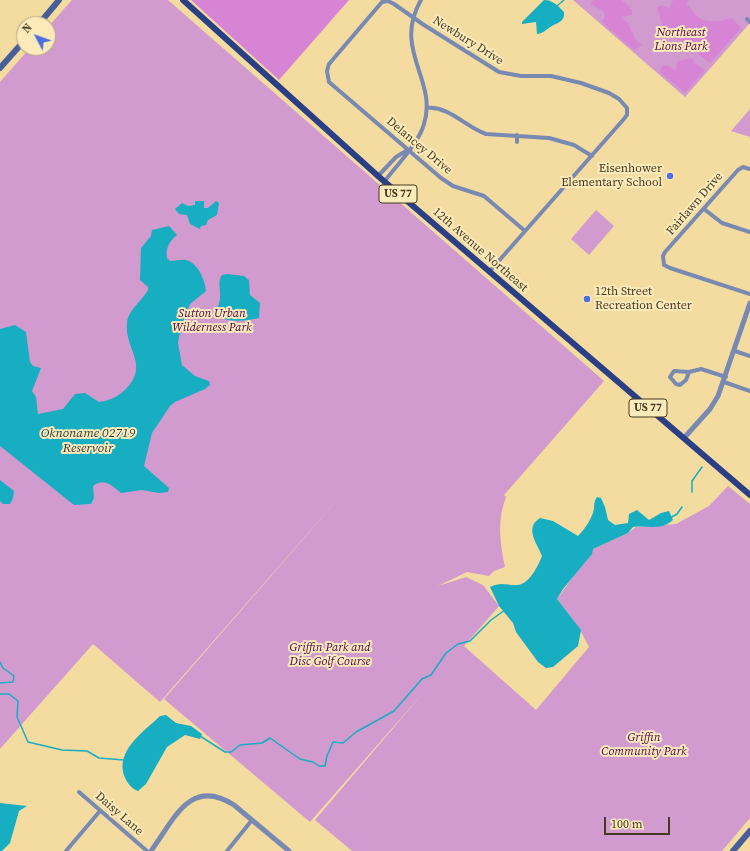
<!DOCTYPE html>
<style>
body{margin:0}
#map{position:relative;width:750px;height:851px;overflow:hidden;background:#f4dca1;font-family:"Source Serif 4",serif}
canvas{display:block}
.north{position:absolute;left:16px;top:16px;width:40px;height:40px;box-sizing:border-box;background:#fdeabb;border:1px solid #b3a47e;border-radius:50%;rotate:311deg;font-size:11px;font-weight:700;line-height:16px;text-align:center;color:#453b23}
.north::after{content:'';display:block;margin:auto;width:14px;height:18px;background:#4b6ee1;clip-path:polygon(50% 0,100% 100%,50% 72%,0 100%)}
.scale{position:absolute;left:604px;top:817px;width:66px;height:18px;box-sizing:border-box;border:2px solid #453b23;border-top:0;padding-left:5px;font-size:12px;line-height:14px;white-space:nowrap;color:#453b23;-webkit-text-stroke:3px #fdeabb;paint-order:stroke}
</style>
<div id="map">
<canvas width="750" height="851"></canvas>
<div class="north">N</div>
<div class="scale">100 m</div>
</div>
<script>
const ctx = document.querySelector('canvas').getContext('2d');
ctx.lineJoin = 'round';
function fillPath(path, color) { ctx.fillStyle = color; ctx.fill(path, 'evenodd'); }
function stroke(path, color, width, dash) { ctx.strokeStyle = color; ctx.lineWidth = width; ctx.lineCap = dash ? 'butt' : 'round'; ctx.setLineDash(dash || []); ctx.stroke(path); }
function drawText(font, color, halo, rows, align = 'center') {
  ctx.font = font + ' "Source Serif 4",serif'; ctx.lineWidth = 4; ctx.setLineDash([]); ctx.textBaseline = 'middle'; ctx.strokeStyle = halo; ctx.fillStyle = color; for (const [text, x, y, turn = 0] of rows) {
    ctx.save(); ctx.translate(x, y); ctx.rotate((+turn || 0) * Math.PI / 180); ctx.textAlign = isNaN(turn) ? turn : align; if (halo) ctx.strokeText(text, 0, 0); ctx.fillText(text, 0, 0); ctx.restore();
  }
}
const green = new Path2D(`
 M72,0H168L604,381L504,495L506,497C497,521 500,542 505,567L494,571L489,576L467,572L438,586L466,577L483,585L499,606L464,646L536,710L589,647L579,628L557,599L593,549L628,533L636,527L676,524L709,506L728,486L750,504V818L722,851H352L315,820L423,693L310,822L164,699L352,483L160,702L93,644L0,749V82L30,48H48V27Z
 M573,0H750V23L685,97Z
 M750,109V137L731,131Z
 M596,210L614,226L589,255L571,239Z`);
const forest = new Path2D(`
 M191,0H349L279,80Z
 M594,0H622L632,10V15L621,17L628,23L635,39L642,45L634,50L602,22L605,15L603,11L590,4Z
 M673,0H689L686,4C691,7 691,10 695,14C705,24 719,22 732,18L741,28L710,63L698,54L702,48L701,45L666,37L657,7L663,5L669,9Z
 M692,58L694,62L705,70L685,93L660,72L662,66H669L675,70L678,61Z`);
const water = new Path2D(`
 M544,0C553,0 558,6 564,12C565,21 559,22 552,26C546,29 545,33 537,34L536,22L522,24V22Z
 M195,201H204V208H208L216,201L219,203L217,215L208,220L206,225L201,226L200,229L190,224L187,215L179,214L175,209L182,203L188,206L195,205Z
 M169,226L177,235C170,240 165,249 167,258L170,261C175,261 181,259 186,260C198,263 205,280 206,291L190,304L181,327L178,343L182,365L195,376L209,381L210,385L205,389L175,402L170,406L152,433L144,466L169,488L168,492L159,493L142,490L121,493C113,486 103,477 93,486L94,498L91,504L74,505L0,446V329L15,325L26,332L30,362L33,366L41,368L32,391L36,397L38,414L63,409L75,394L85,393L99,402C112,400 117,397 126,389C150,364 124,349 127,323C128,310 142,301 148,290V287L140,280L141,248L151,236L152,230Z
 M227,274L244,276L249,280L250,295L260,303L259,318C246,321 229,323 217,316C216,309 220,303 220,297C221,290 217,281 222,275Z
 M0,480L14,491L13,498L10,504H3L0,501Z
 M597,497L601,498L605,507L608,520L615,525L628,523L629,514L637,510L649,520L661,513L669,511L673,520C661,531 648,525 633,527L628,533L593,549L592,554L563,589L557,599L581,630L578,646L553,667L546,668L538,662L516,632L513,623L499,606L490,587C502,581 507,586 518,585C530,583 538,566 542,556C537,543 524,528 540,518L553,521L578,536C584,530 590,521 593,513C595,507 593,502 597,497Z
 M166,715L176,723L191,726L202,734L200,739L185,735L167,747L146,784L138,791C130,788 125,780 123,772C119,747 145,731 160,716Z
 M0,803L27,806L19,811L10,843L2,851H0Z`);
const stream = new Path2D(`
 M557,6L564,0
 M692,492V481L702,467
 M670,518L677,514L682,507
 M0,662L3,668L14,676L13,682L0,683
 M0,694H9L18,701L17,717L28,742L62,750L87,751L99,758L124,760
 M200,736L225,752H231L240,745L262,743L270,738L300,759L313,762L319,766H325L327,756L333,742L343,743L356,732L394,711L422,679L431,675L446,653L458,644L470,641L491,620L505,610`);
const minor = new Path2D(`
 M747,19L750,22
 M427,108C450,106 465,127 486,134L549,138L574,145L592,156
 M517,135V142
 M750,169L743,167L738,170L665,252L663,256L664,265L670,268L750,294
 M378,176L396,157L406,151
 M384,182C396,166 419,143 424,124C438,80 392,50 421,0
 M704,209L722,223L750,232
 M489,272L623,120L627,115V108L619,99L609,93L581,83L551,76H521L499,72L424,25L394,4L388,1L382,2L329,64L327,71L329,82L441,178L453,186L484,196L525,231
 M735,351L750,356
 M689,372L686,380L680,385L676,384L670,377L674,371L689,372L701,369L726,377
 M724,382L750,391
 M79,792L147,851
 M66,851L100,811
 M227,851L252,820`);
const tertiary = new Path2D(`
 M684,438L710,409L718,396L750,303
 M151,851C173,822 189,776 234,805L289,851`);
const secondary = new Path2D(`
 M39,24L59,0
 M0,68L24,41
 M733,851L750,831`);
const primary = new Path2D(`
 M183,0L378,176L750,495`);
const markers = [
 [670,176,4,"#4b6ee1"],
 [587,299,4,"#4b6ee1"]
];
const shields = [
 [398,194,38],
 [648,408,38]
];
const shieldNames = [
 ["US 77",398,194],
 ["US 77",648,408]
];
const parkNames = [
 ["Northeast",681,33],
 ["Lions Park",681,47],
 ["Sutton Urban",212,314],
 ["Wilderness Park",212,328],
 ["Griffin Park and",330,648],
 ["Disc Golf Course",330,662],
 ["Griffin",644,738],
 ["Community Park",644,752]
];
const streetNames = [
 ["Newbury Drive",468,41,32],
 ["Delancey Drive",419,146,40],
 ["Fairlawn Drive",695,204,-49],
 ["12th Avenue Northeast",480,250,41],
 ["Daisy Lane",119,814,41]
];
const poiNames = [
 ["Eisenhower",662,169],
 ["Elementary School",662,183],
 ["12th Street",595,292,"left"],
 ["Recreation Center",595,306,"left"]
];
const waterNames = [
 ["Oknoname 02719",88,434],
 ["Reservoir",88,449]
];
fillPath(green, '#d19bcf');
fillPath(forest, '#d784d5');
fillPath(water, '#16aec0');
stroke(stream, '#16aec0', 1.5);
stroke(minor, '#7889b2', 4);
stroke(tertiary, '#7889b2', 5);
stroke(secondary, '#495e99', 6);
stroke(primary, '#2a3f86', 6);
for (const [x, y, r, color] of markers) { const dot = new Path2D(); dot.arc(x, y, r, 0, 2 * Math.PI); ctx.fillStyle = color; ctx.fill(dot); stroke(dot, '#fdeabb', 1.5); }
for (const [x, y, w] of shields) { const box = new Path2D(); box.roundRect(x - w / 2, y - 9, w, 18, 3); ctx.fillStyle = '#fdeabb'; ctx.fill(box); stroke(box, '#453b23', 1); }
drawText('bold 11px', '#453b23', null, shieldNames);
drawText('italic 12px', '#4e004e', '#fdeabb', parkNames);
drawText('12px', '#453b23', '#fdeabb', streetNames);
drawText('12px', '#453b23', '#fdeabb', poiNames, 'right');
drawText('italic 13px', '#1c383c', '#fdeabb', waterNames);
</script>
